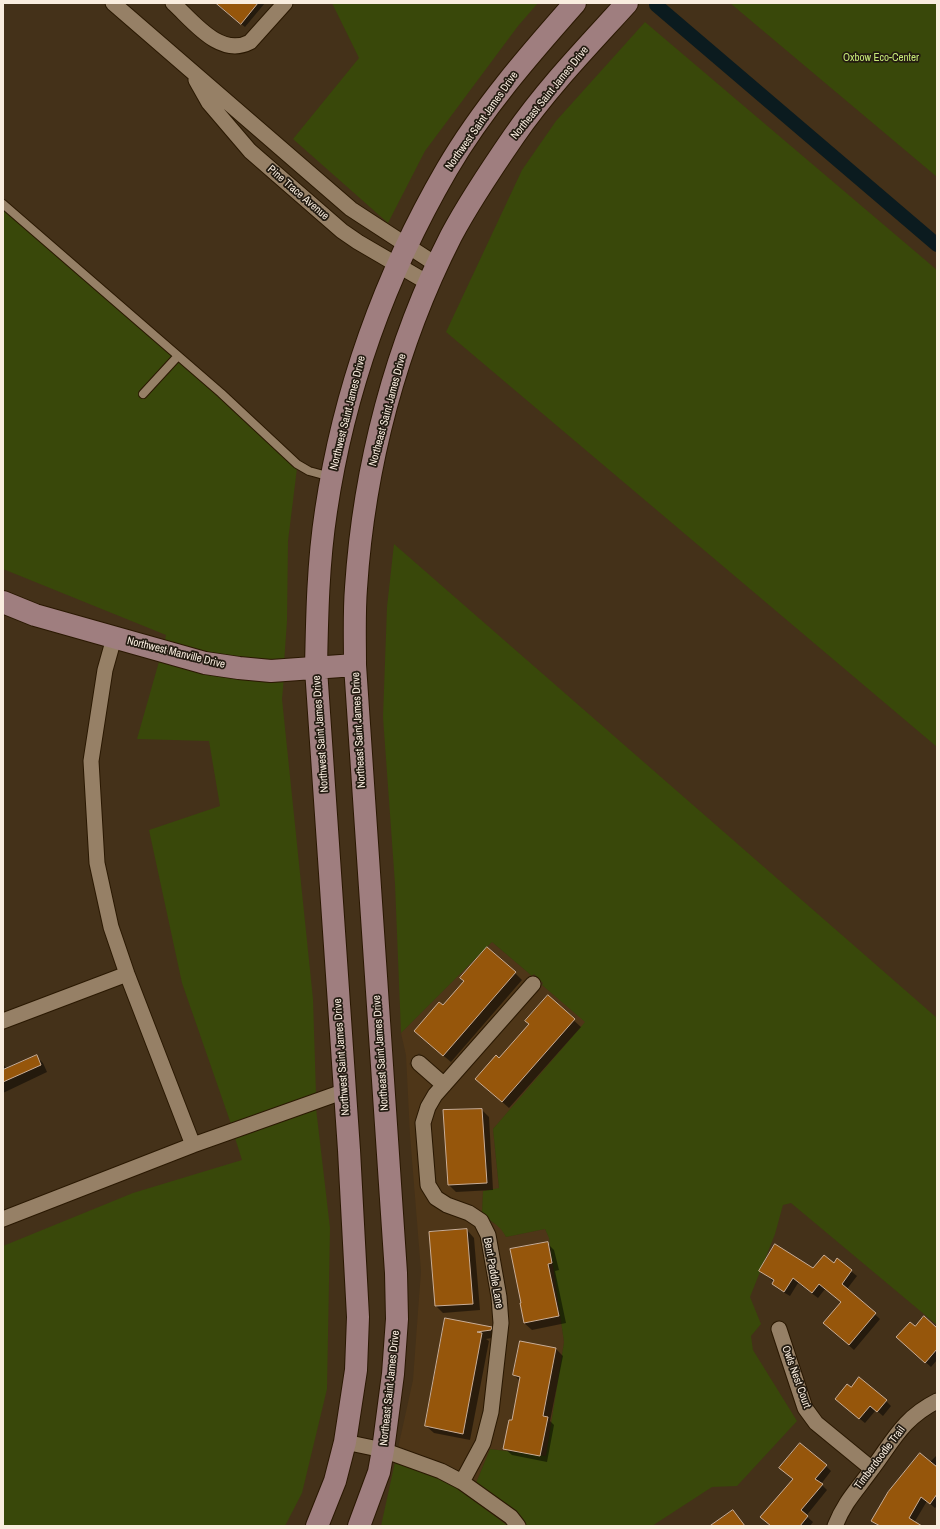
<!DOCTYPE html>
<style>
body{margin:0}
#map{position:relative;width:940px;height:1529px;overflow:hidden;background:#443119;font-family:"Archivo Narrow",sans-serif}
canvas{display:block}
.frame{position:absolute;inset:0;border:4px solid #f9eddf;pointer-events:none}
</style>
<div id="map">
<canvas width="940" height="1529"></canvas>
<div class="frame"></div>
</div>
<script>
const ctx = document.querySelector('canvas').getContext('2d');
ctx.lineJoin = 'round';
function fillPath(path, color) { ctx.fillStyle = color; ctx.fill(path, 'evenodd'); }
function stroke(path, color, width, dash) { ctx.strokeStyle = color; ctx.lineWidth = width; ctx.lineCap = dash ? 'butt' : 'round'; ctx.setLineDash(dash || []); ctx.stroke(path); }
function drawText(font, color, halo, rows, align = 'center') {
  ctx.font = font + ' "Archivo Narrow",sans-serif'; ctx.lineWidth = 3.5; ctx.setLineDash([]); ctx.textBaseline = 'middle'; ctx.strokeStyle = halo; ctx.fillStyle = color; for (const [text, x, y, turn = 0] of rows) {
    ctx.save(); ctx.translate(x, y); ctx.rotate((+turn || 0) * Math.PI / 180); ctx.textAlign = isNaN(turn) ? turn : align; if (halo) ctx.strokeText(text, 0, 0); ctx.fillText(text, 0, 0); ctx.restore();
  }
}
const built = new Path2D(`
 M492,942L532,976L444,1075L419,1053L409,1064L434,1086L422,1189L431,1204L444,1212L465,1219L475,1227L481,1238L492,1299L494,1324L484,1412L477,1441L459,1472L445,1464L398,1448L413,1380L421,1271L410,1135L406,1055L401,1033Z
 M542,985L586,1022L493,1129L499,1189L483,1191L482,1213L472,1206L451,1199L441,1192L436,1182L431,1123L435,1110L441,1099Z
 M489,1221L501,1226L506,1237L545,1229L549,1237L564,1342L546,1456L490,1449L476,1483L471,1479L498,1413Z`);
const green = new Path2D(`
 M332,3H538L518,26L425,151L388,223L293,139L359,58Z
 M730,3H937V177Z
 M645,22L937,270V747L446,332L522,170L556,121Z
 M3,203L298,460L288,541L287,621L284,663L241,661L164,644L166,635L3,569Z
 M394,544L937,1018V1325L791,1203L783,1205L775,1234L750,1297L761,1324L751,1336L753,1350L797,1421L737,1486L712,1487L652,1526H527L516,1512L476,1483L490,1449L546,1456L564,1342L549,1238L545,1229L506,1237C499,1223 492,1224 482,1213L483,1191L499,1188L493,1129L585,1022L542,985L543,983L534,974L532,976L492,942L401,1033L395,884L383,717L387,607Z
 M160,658L284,677L282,699L313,999L316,1094L231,1124L182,983L149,830L220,806L209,741L137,739Z
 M316,1108L330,1228L327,1389L302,1493L285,1526H3V1246L133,1193L242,1160L235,1138Z
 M395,1462L438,1478L457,1488L508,1526H381Z`);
const shadow = new Path2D(`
 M216,3H265L245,27Z
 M515,973L522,980L451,1062L422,1038L443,1006Z
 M548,997L581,1027L509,1108L484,1086L499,1059L530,1025Z
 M36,1056L43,1063L47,1072L3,1093V1064L7,1069Z
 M482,1110L489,1117L493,1190L456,1192L449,1185Z
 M467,1230L474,1238L480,1310L443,1313L436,1306Z
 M547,1243L554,1250L559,1270L555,1271L566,1323L532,1330L524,1323Z
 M837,1260L857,1276L847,1289L880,1319L854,1350L830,1329L842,1303L825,1289L818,1298L798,1283L790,1296L778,1289L773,1284L774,1282L760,1270L814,1269L834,1264Z
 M446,1319L491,1328L498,1335V1337L486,1339L489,1341L470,1440L434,1433L426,1426Z
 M915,1327L937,1329V1360L931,1367L903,1342Z
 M556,1349L563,1356L550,1421L554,1425L547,1462L512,1455L504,1448L513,1421L520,1381L514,1375Z
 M886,1401L891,1406L883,1416L876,1410L865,1423L841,1404Z
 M937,1455V1506L935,1508L927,1501L914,1523L917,1526H878L872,1521Z
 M826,1466L831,1471L821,1484L827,1490L806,1516L813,1522L810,1526H771L767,1522L794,1479Z`);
const canal = new Path2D(`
 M656,5L937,245`);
const building = new Path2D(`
 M216,3H258L241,24Z
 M487,947L516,972L443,1056L414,1031L439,1002L443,1005L464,981L460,978Z
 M548,995L575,1019L502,1102L475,1079L496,1055L499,1058L529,1024L525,1021Z
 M37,1055L41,1065L3,1082V1070Z
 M482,1109L487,1183L448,1185L443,1110Z
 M467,1229L473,1304L435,1306L429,1232Z
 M548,1242L552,1263L548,1264L559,1316L524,1323L520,1303H521L510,1249Z
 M775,1244L813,1268L824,1255L834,1263L837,1258L852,1270L842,1284L876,1313L849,1345L823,1323L841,1302L819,1284L812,1293L793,1278L784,1292L772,1284L774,1280L759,1271Z
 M924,1316L937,1328V1349L925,1363L896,1337L910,1322L915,1326Z
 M445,1318L492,1327L491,1330L477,1332L482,1333L463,1434L425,1426Z
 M520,1341L556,1348L543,1416L548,1417L540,1456L503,1449L509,1420H512L520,1377L513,1375Z
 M859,1377L887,1400L877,1412L870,1406L859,1419L835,1399L847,1384L851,1387Z
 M800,1443L827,1465L815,1479L823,1484L801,1510L808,1516L800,1526H771L760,1517L793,1479L779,1468Z
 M920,1453L937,1467V1494L930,1504L921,1497L909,1518L922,1526H880L871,1521L888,1492Z
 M733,1510L745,1526H710Z`);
const lane = new Path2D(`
 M3,204L221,393L297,464L309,471L331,477
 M143,394L177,357`);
const street = new Path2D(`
 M113,3L351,209L437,265
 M173,3C193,21 220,58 250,42L285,3
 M196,80L209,103L250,151L342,231L358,242L430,284
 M114,638L105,670L91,761L97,863L111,927L127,974L193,1145
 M3,1021L127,974
 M419,1063L444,1085
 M3,1219L193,1145L345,1091
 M779,1329L805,1408L816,1423L872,1469
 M345,1442L383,1450L441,1471L462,1482L511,1517L518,1526
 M462,1482L483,1443L491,1412L501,1323L499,1297L488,1235L481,1221L469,1213L447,1205L436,1198L428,1185L423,1123L428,1107L435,1095L533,984
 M835,1526C845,1501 857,1490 872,1469C893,1441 903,1418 937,1401`);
const secondary = new Path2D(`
 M3,602L35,615L205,663L239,668L271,671L355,665
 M317,1526L335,1481L345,1442L356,1370L358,1317L349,1150L316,669C317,616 318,563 326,511C344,390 386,274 447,169C482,109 529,55 575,3
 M359,1526L379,1472L383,1450L393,1374L397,1319L396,1273L355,665C355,640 354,613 356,588C364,466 396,344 451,236C469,202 492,168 514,136C547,88 588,46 627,3`);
const parkNames = [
 ["Oxbow Eco-Center",881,58]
];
const streetNames = [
 ["Northeast Saint James Drive",550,93,-51],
 ["Northwest Saint James Drive",482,121,-55],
 ["Pine Trace Avenue",298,193,41],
 ["Northeast Saint James Drive",388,410,-75],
 ["Northwest Saint James Drive",348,413,-76],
 ["Northwest Manville Drive",176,653,14],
 ["Northeast Saint James Drive",359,730,-93],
 ["Northwest Saint James Drive",321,734,-94],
 ["Northeast Saint James Drive",381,1053,-94],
 ["Northwest Saint James Drive",342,1057,-94],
 ["Bent Paddle Lane",493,1273,80],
 ["Owls Nest Court",796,1377,70],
 ["Northeast Saint James Drive",390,1388,-84],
 ["Timberdoodle Trail",880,1458,-53]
];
fillPath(built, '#4e3618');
fillPath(green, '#39480a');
fillPath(shadow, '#0007');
stroke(canal, '#0b1b1f', 14);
fillPath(building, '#96560b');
stroke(building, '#c9ad96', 1);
stroke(lane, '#2a1802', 10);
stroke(street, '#2a1802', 17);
stroke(secondary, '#2a1802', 24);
stroke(lane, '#968066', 8);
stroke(street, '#968066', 15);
stroke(secondary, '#9f7e7f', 22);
drawText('11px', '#c6e877', '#231b11', parkNames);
drawText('11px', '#f9eddf', '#231b11', streetNames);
</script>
